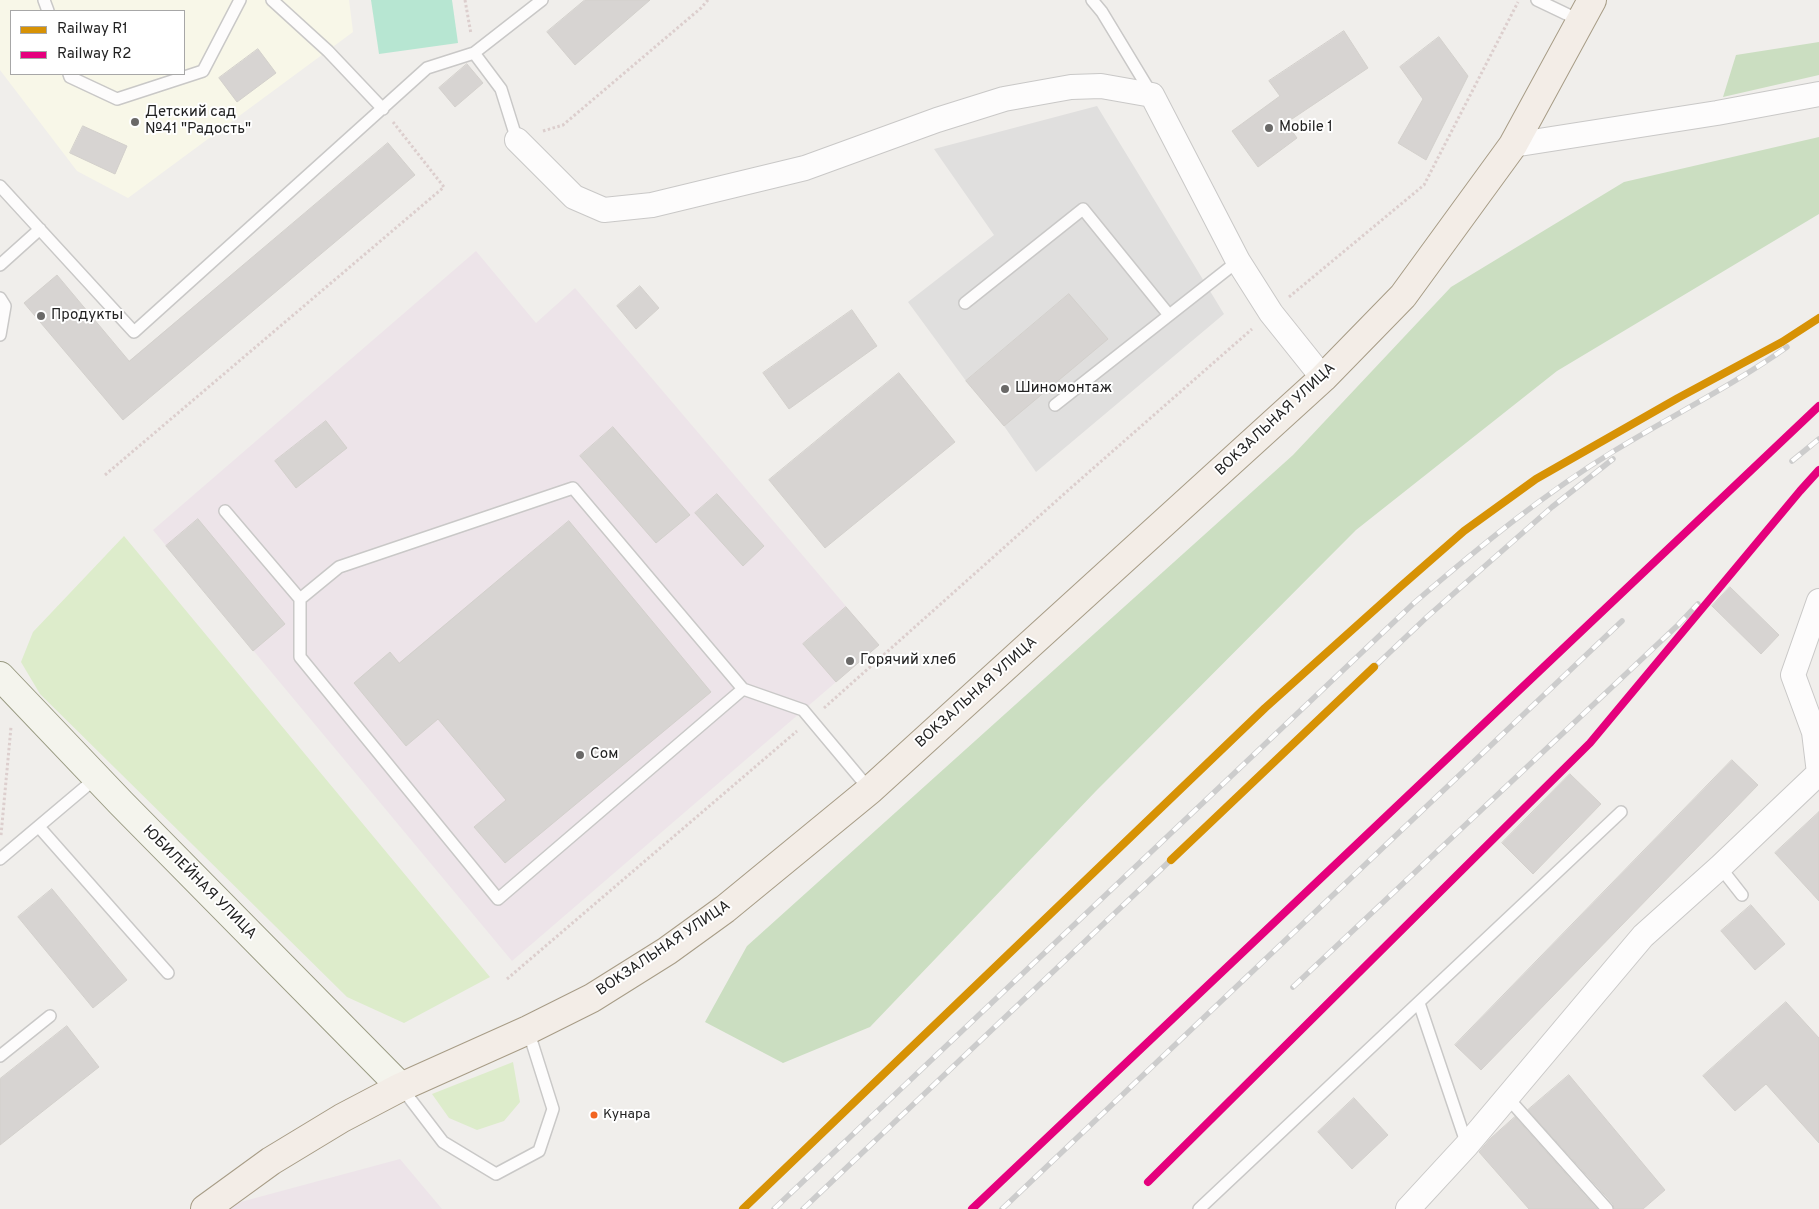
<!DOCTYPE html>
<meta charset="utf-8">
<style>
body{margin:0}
#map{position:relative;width:1819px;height:1209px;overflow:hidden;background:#f0eeeb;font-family:Overpass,sans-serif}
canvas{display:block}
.legend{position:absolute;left:10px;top:10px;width:175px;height:65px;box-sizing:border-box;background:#fff;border:1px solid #a7a7a7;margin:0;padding:6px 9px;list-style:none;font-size:15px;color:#222}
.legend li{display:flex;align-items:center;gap:10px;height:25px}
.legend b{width:25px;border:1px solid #a7a7a7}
</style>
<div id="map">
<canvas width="1819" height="1209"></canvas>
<ul class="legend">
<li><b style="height:6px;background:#d79205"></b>Railway R1</li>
<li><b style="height:6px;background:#e5007d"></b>Railway R2</li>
</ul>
</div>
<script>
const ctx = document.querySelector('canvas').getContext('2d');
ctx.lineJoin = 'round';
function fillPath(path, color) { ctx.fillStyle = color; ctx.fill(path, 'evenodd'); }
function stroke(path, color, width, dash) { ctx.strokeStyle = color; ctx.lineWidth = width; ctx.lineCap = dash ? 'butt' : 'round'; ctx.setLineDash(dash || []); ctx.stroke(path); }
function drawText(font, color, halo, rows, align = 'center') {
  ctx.font = font + ' Overpass,sans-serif'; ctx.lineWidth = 4; ctx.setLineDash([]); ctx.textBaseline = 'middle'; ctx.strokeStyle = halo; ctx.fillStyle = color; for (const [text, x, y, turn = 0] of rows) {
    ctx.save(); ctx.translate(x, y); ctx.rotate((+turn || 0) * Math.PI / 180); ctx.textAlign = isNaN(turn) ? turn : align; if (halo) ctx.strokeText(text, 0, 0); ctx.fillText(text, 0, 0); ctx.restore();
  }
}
const industrial = new Path2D(`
 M476,251L536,323L575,288L879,645L512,961L153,530Z
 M400,1159L442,1209H220L222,1207Z`);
const education = new Path2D(`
 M0,0H349L353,32L128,198L77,171L0,70ZM11,11H184V74H11Z`);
const grass = new Path2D(`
 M124,536L490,977L404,1023L347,997L40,694L21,662L33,632Z
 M513,1062L520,1102L504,1121L477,1130L449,1118L432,1094Z`);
const forest = new Path2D(`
 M1819,42V75L1723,97L1736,55Z
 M1819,137V214L1557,371L1356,530L1096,791L870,1027L783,1063L705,1022L747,946L1293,455L1451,287L1624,182Z`);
const pitch = new Path2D(`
 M371,0H452L458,43L379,54Z`);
const parking = new Path2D(`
 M1097,106L1224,314L1036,472L1004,426L966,381L908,302L994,235L934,149Z`);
const building = new Path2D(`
 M585,0H650L575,65L547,32Z
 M1344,31L1368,68L1286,123L1297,138L1258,167L1232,131L1280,96L1269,81Z
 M1439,37L1468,76L1426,160L1398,143L1423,99L1400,67Z
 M258,49L276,73L237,102L219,78Z
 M467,64L483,83L455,107L439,88Z
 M83,126L127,146L115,174L70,153Z
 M388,143L415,175L123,420L24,303L57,275L129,361Z
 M640,286L659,308L636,329L617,306Z
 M1069,294L1108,339L1004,426L966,381Z
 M852,310L877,346L789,409L763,373Z
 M899,373L955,442L825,548L769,480Z
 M326,421L347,448L296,488L275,461Z
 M613,427L690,515L656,543L580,456Z
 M717,494L764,546L743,566L695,513Z
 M198,519L285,624L253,651L166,546Z
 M569,521L711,692L505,863L474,827L506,800L438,719L406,746L354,683L390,652L399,663Z
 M1730,587L1779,635L1761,654L1712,606Z
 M846,607L879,645L836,682L803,644Z
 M1732,760L1758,785L1481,1070L1455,1045Z
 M1570,774L1601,804L1533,874L1502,843Z
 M1819,812V901L1775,853Z
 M52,889L127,980L93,1008L18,917Z
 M1751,905L1785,944L1755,970L1721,931Z
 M1786,1002L1819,1038V1143L1766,1084L1735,1111L1703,1076Z
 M67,1026L99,1067L0,1145V1079Z
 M1569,1075L1665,1190L1643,1209H1614L1613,1204L1528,1110Z
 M1354,1098L1388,1135L1352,1169L1318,1132Z
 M1515,1117L1597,1209H1529L1479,1152L1490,1139Z`);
const path = new Path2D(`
 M465,0L471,34
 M543,131L563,125L701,8L708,0
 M1289,297L1424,185L1518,2
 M105,475L444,187L393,122
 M824,708L1073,486L1252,329
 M1,835L11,727
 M507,979L797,731`);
const lane = new Path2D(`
 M44,0L48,11
 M272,0L328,51L383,109
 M1092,0L1102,12L1151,93
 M1537,0L1581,21
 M474,53L501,89L517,140
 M69,74L70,77L117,99L203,71L240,0
 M0,186L134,332L427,68L474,53L542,0
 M0,265L40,229
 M0,298L5,306L0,335
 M965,303L1083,209L1169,315
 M1055,405L1238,261
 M225,511L300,599V657L498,899L743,689
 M300,599L339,567L573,488L743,689L803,710L870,790
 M39,827L168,973
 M0,859L96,778
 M1720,867L1742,895
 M1419,1003L1467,1145
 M0,1056L50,1016
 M401,1087L443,1142L496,1174L539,1151L553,1109L528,1030
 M1507,1097L1607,1209
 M1199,1209L1621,812`);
const street = new Path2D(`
 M517,140L574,197L604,210L652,205L805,168L937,120L1004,99L1071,87L1101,86L1152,95L1238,261L1271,313L1323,378
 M1513,145L1717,113L1819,94
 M1408,1209L1467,1145L1643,936L1720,867L1819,773L1814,732L1793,675L1819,601`);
const secondary = new Path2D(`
 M0,676L121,803L401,1087`);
const primary = new Path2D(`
 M205,1209L271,1161L342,1118L401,1087L528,1030L592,998L667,951L725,909L870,790L1323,378L1403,296L1513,145L1592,0`);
const rail = new Path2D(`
 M1792,461L1819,439
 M1293,987L1678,625L1698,604
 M1148,1182L1590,743L1800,491L1819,470
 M743,1209L1265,708L1400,587L1464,531L1536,479L1678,398L1782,342L1819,318
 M774,1209L1414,603C1478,548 1542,495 1614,451C1671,416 1732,386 1787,347
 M803,1209L1427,617L1552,507L1613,459
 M972,1209L1819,406
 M1002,1209L1622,621`);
const rail1 = new Path2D(`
 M1171,860L1374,667
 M743,1209L1265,708L1400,587L1464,531L1536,479L1678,398L1782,342L1819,318`);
const rail2 = new Path2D(`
 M1148,1182L1590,743L1800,491L1819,470
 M972,1209L1819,406`);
const markers = [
 [135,122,5,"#6a6968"],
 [1269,128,5,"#6a6968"],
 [41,316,5,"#6a6968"],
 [1005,389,5,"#6a6968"],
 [850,661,5,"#6a6968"],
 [580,755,5,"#6a6968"],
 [594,1115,4.5,"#f26522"]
];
const busNames = [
 ["Кунара",603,1115]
];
const poiNames = [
 ["Детский сад",145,113],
 ["№41 \"Радость\"",145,130],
 ["Mobile 1",1279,128],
 ["Продукты",51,316],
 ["Шиномонтаж",1015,389],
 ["Горячий хлеб",860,661],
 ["Сом",590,755]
];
const streetNames = [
 ["ВОКЗАЛЬНАЯ УЛИЦА",1276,420,-43],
 ["ВОКЗАЛЬНАЯ УЛИЦА",977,693,-42],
 ["ЮБИЛЕЙНАЯ УЛИЦА",199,883,45],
 ["ВОКЗАЛЬНАЯ УЛИЦА",664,949,-34]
];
fillPath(industrial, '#ede4e9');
fillPath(education, '#f8f7e8');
fillPath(grass, '#ddeccb');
fillPath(forest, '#cbdec1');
fillPath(pitch, '#b7e6d2');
fillPath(parking, '#e0dfde');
fillPath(building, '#d7d4d2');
stroke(building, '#d3d0cc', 1);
stroke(lane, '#c9c8c7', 14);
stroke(street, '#c9c8c7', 26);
stroke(secondary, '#999a82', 30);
stroke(primary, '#a79c86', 30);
stroke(path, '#dccecd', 3, [2.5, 2.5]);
stroke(lane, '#fdfcfc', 11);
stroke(street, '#fdfcfc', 24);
stroke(secondary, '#f4f4ed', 28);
stroke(primary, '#f3ede7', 28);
stroke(rail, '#ccc', 5.5);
stroke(rail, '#fff', 4, [11]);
stroke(rail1, '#d79205', 8);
stroke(rail2, '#e5007d', 8);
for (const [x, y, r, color] of markers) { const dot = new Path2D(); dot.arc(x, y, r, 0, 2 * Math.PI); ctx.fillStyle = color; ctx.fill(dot); stroke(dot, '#fff', 2); }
drawText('14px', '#222', '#fff', busNames, 'left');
drawText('15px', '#222', '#fff', poiNames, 'left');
drawText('15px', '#222', '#fff', streetNames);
</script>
